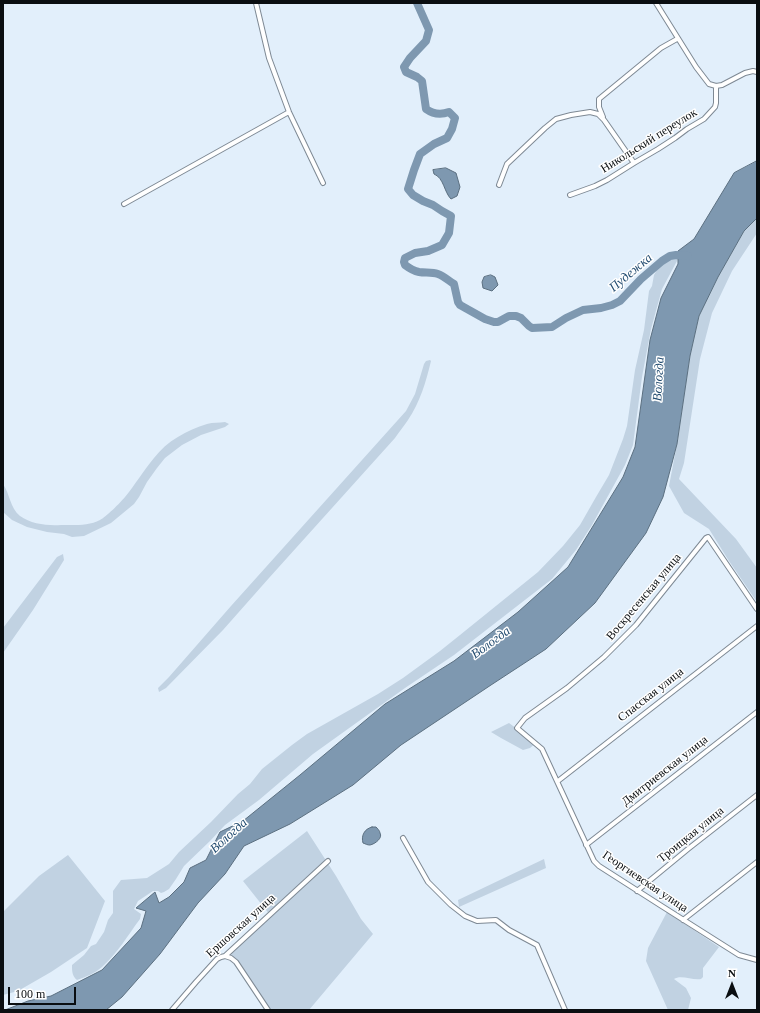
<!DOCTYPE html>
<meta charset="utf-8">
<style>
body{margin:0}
#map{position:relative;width:760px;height:1013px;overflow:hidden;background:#e2effb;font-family:"Times New Roman",serif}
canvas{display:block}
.frame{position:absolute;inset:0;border:4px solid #0a0e11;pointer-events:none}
.north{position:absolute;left:712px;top:965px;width:40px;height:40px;-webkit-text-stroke:3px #fff;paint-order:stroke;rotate:0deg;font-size:11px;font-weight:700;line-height:16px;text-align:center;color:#0a0e11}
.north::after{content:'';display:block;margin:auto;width:14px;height:18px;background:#0a0e11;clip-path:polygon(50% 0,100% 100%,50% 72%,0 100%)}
.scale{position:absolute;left:8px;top:987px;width:68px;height:18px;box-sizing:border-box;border:2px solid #0a0e11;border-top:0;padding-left:5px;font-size:12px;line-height:14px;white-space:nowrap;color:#0a0e11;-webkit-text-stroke:3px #fff;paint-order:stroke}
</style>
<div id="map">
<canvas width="760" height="1013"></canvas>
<div class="frame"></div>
<div class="north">N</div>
<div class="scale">100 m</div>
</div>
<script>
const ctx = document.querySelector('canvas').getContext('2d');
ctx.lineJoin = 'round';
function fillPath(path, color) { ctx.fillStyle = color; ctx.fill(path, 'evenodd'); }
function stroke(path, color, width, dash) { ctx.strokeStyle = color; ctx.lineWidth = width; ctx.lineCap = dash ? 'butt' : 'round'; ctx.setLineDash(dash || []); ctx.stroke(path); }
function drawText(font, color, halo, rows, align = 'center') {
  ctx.font = font + ' "Times New Roman",serif'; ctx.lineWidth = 3; ctx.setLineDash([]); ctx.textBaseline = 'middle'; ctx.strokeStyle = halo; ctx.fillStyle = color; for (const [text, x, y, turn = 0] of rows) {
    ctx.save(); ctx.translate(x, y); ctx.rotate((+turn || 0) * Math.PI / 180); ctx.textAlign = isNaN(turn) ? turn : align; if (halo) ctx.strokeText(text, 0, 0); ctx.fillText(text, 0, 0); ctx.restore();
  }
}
const green = new Path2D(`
 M757,218V233L732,271L712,313L700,359L684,463L679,479L736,539L757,568V602L729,561L709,529L684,513L669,486L677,444L690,356L699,316L718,277L744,231Z
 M675,257L678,259L677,261L662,289L651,329L642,377L633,445L625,465L592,525L576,550L552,579L454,655L405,688L313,754L259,800L225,825L210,841L184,866L176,879L169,889L164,892L161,893L158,891H153L138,901L134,909L141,914L140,919C128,935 117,954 102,967C95,973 86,977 77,980C72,976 72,971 72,965L84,955L91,946L96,944L104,932L108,920L113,913V891L121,880L147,878L169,864L179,852L211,822L238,794L250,784L262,769L292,745L307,734L378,694L403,678L440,651L460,635L538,572L563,546L580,525L596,497L609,475L623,439L627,426L635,370L644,330L649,291L652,286L654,275L658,268L671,258Z
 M430,360L431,361C426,382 420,402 408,420C404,426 399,432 395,438L269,578L223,630L166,688L159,692L158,688L169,677L231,606L406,411L415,394L424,364L426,361Z
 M225,422L229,424L225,427L201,435L182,445L165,458L157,468L147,482L139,497L134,504L111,523L84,536L72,537L64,534L47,532L27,527L12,520L3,512V484C10,494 10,508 20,516C31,524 48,526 61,525C74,525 89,526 100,520C106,517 120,503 125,497C135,485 143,471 154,458C167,441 187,430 207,424C213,422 219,423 225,422Z
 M63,554L64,560L33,610L3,653V628L57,557Z
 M509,723L536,743L530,748L523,750L501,738L491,732Z
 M307,831L336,876L361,919L373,934L309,1010H270L230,953L270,915L243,881Z
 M68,855L105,901L87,948L51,972L18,991L3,995V912L39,876Z
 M544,859L546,868L459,907L458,900Z
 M667,912L719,947L703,968V977L701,979C693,981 681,974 674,979L686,988L691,998L688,1010H668L646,961L648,948Z`);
const water = new Path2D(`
 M757,161V218L744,231L718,277L699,316L690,356L677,444L663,497L646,533L595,603L546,649L491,685L401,745L353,785L290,824L244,846L225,874L198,903L160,954L122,997L106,1010H5L28,1001L51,996L102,970L141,928L146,911L136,908L155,892L159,903L169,897L184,882L190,868L206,860L220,832L243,821L300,775L385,704L454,661L518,612L568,567L623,477L635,447L650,340L661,298L678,264V251L694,239L734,173Z
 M446,168L456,173L460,187L457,196L451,199C444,192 444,178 434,174L433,170Z
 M491,275L495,277L498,285L492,291L483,288L482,282L484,277Z
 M372,827H376C377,828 380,831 380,833C383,838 375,844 370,845C367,845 366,844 363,843C361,836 364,829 372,827Z`);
const river = new Path2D(`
 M417,3L429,30L426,41L410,58L404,67L406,72L417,77L422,81L426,109C433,114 441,115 449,112L455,118L452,129L447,138L434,144L420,154L414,170L408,189L413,195L423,201L433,205L442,211L451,216L449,233L442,245L428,251L415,253L405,258L404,262L405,265C409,268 414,271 419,272C425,273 432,272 438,274C444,276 449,281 454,284L458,302L460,305L485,319L494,322H498L509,316H516L521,318L529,326L532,328L552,327L566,318L583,310L601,308L612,305L620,301L641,279L662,261L670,256L676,255L688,256`);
const street = new Path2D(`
 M256,3L269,58L289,112L323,183
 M656,3L696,67L709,84L716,86L722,85L745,73L753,71L757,72
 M603,117L599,107V99L661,48L677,39
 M499,185L507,164L545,128L556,119L571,115L590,112L598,114L604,120L634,163
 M570,195L595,186L607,180L634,163L658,149L675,138L687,129L704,119L715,107L716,103V86
 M124,204L289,112
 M757,609L708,537L706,538L636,625L604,657L567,688L525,718L517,728L542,749L594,861L599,866L660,905L739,955L757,960
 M558,781L757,626
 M403,838L428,882L451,905L465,916L477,921L496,920L509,930L537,945L565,1010
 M586,845L757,712
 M637,891L688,849L757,795
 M683,920L757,862
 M225,956L231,958L236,962L268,1010
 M172,1010L196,982L217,959L221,957L225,956L328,861`);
const streetNames = [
 ["Никольский переулок",649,141,-32],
 ["Воскресенская улица",644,597,-50],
 ["Спасская улица",651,695,-38],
 ["Дмитриевская улица",665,771,-38],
 ["Троицкая улица",691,835,-39],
 ["Георгиевская улица",645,882,34],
 ["Ершовская улица",241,926,-42]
];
const waterNames = [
 ["Пудежка",631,273,-40],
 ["Вологда",659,379,-87],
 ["Вологда",491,643,-36],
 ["Вологда",229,836,-42]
];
fillPath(green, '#c1d2e2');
fillPath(water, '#7e98b0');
stroke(water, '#5b6f80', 1);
stroke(river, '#7e98b0', 8);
stroke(street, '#7e8994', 6);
stroke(street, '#fff', 4);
drawText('12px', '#0a0e11', '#fff', streetNames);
drawText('italic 13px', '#244d71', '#fff', waterNames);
</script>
